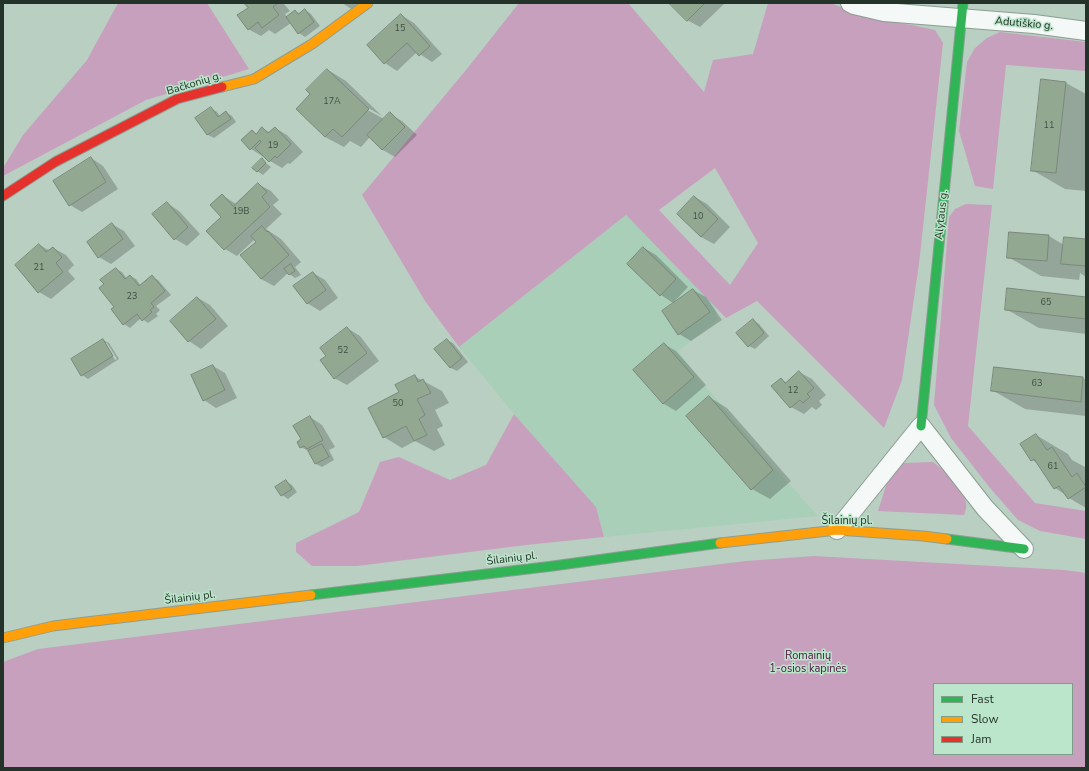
<!DOCTYPE html>
<meta charset="utf-8">
<style>
body{margin:0}
#map{position:relative;width:1089px;height:771px;overflow:hidden;background:#b9cfc1;font-family:"Nunito Sans",sans-serif}
canvas{display:block}
.frame{position:absolute;inset:0;border:4px solid #233329;pointer-events:none}
.legend{position:absolute;left:933px;top:683px;width:140px;height:72px;box-sizing:border-box;background:#bce6cb;border:1px solid #7f9e8a;margin:0;padding:5px 7px;list-style:none;font-size:12px;color:#233329}
.legend li{display:flex;align-items:center;gap:8px;height:20px}
.legend b{width:20px;border:1px solid #7f9e8a}
</style>
<div id="map">
<canvas width="1089" height="771"></canvas>
<div class="frame"></div>
<ul class="legend">
<li><b style="height:5px;background:#30b455"></b>Fast</li>
<li><b style="height:5px;background:#ff9f0a"></b>Slow</li>
<li><b style="height:5px;background:#e5322d"></b>Jam</li>
</ul>
</div>
<script>
const ctx = document.querySelector('canvas').getContext('2d');
ctx.lineJoin = 'round';
function fillPath(path, color) { ctx.fillStyle = color; ctx.fill(path, 'evenodd'); }
function stroke(path, color, width, dash) { ctx.strokeStyle = color; ctx.lineWidth = width; ctx.lineCap = dash ? 'butt' : 'round'; ctx.setLineDash(dash || []); ctx.stroke(path); }
function drawText(font, color, halo, rows, align = 'center') {
  ctx.font = font + ' "Nunito Sans",sans-serif'; ctx.lineWidth = 3; ctx.setLineDash([]); ctx.textBaseline = 'middle'; ctx.strokeStyle = halo; ctx.fillStyle = color; for (const [text, x, y, turn = 0] of rows) {
    ctx.save(); ctx.translate(x, y); ctx.rotate((+turn || 0) * Math.PI / 180); ctx.textAlign = isNaN(turn) ? turn : align; if (halo) ctx.strokeText(text, 0, 0); ctx.fillText(text, 0, 0); ctx.restore();
  }
}
const built = new Path2D(`
 M626,215L715,306L718,320L678,351L701,381L772,465L818,516L604,537L596,507L514,414L459,347Z`);
const green = new Path2D(`
 M118,3H207L249,69L146,100L3,176V168L23,135L87,60Z
 M519,3H628L704,92L713,60L753,54L768,3H830L874,19L912,25L935,30L943,43L919,264L902,380L884,428L757,301L726,318L626,215L459,347L425,301L362,195L466,70ZM715,168L758,243L730,285L659,210Z
 M1000,32L1086,42V71L1006,65L993,189L975,186L959,131L967,62L975,48L987,38Z
 M966,204L992,205L968,426L1035,503L1086,511V539L1040,531L1018,520L990,488L951,438L934,405L949,217L955,209Z
 M514,414L596,507L604,537L526,545L357,566H312L296,552V543L359,512L380,462L399,457L450,480L486,465Z
 M933,462C946,472 963,486 966,503C967,507 965,512 964,515L878,511L892,467L903,463Z
 M814,556L1065,570L1086,573V768H3V662L38,649L746,561ZM934,684H1072V754H934Z`);
const shadow = new Path2D(`
 M247,3H283L290,11L285,14L287,17L295,11L300,14L305,10L311,14L320,26L305,37L299,33L291,23L275,34L269,30L261,36L248,29L249,8Z
 M342,3H360L353,10Z
 M670,3H724V4L700,27L687,20Z
 M401,15L414,23L442,54L432,62L417,52L397,71L385,63L368,45Z
 M328,70L346,81L382,116L365,106L364,108L384,119L390,114L402,121L417,135L395,157L383,150L370,137L361,147L350,141L344,147L325,137L312,94Z
 M1042,80L1066,83L1086,94V191L1065,189L1032,170Z
 M211,108L217,112L220,116L226,112L232,116L236,122L214,138L208,135L196,118Z
 M263,128L270,133L275,128L287,135L303,152L290,164L288,163L282,168L270,161L251,149L252,131L257,134Z
 M91,158L103,166L118,189L82,212L70,205Z
 M262,160L271,167L263,175L257,171Z
 M258,184L271,191L279,200L273,205L282,214L266,229L281,239L301,262L295,267L301,275L295,278L288,273L274,286L261,279L257,242L255,239L237,256L225,249L222,195L236,204Z
 M695,197L707,204L730,227L714,244L701,237L678,214Z
 M167,203L179,211L200,234L187,246L175,239Z
 M112,224L124,231L135,246L111,264L99,257Z
 M1049,236L1064,245L1086,240V277L1080,273L1079,280L1041,276L1008,257Z
 M40,245L50,251L53,248L66,255L74,265L68,271L75,279L51,299L39,292Z
 M644,248L656,255L688,287L673,303L661,295L628,264Z
 M116,269L122,272L127,279L130,276L136,279L141,286L152,277L158,280L171,295L156,306L160,310L156,314L158,316L148,323L141,318L130,328L124,324L112,309L115,307L105,284Z
 M313,273L325,280L338,298L320,311L307,303Z
 M693,290L706,297L722,320L691,341L679,334L663,312Z
 M198,298L210,305L228,326L201,349L189,341L171,321Z
 M1086,298V334L1039,328L1006,309Z
 M753,320L759,324L769,336L755,349L749,346Z
 M347,328L360,336L379,361L347,385L334,378L327,356Z
 M103,340L109,343L119,359L88,379L82,375ZM105,343H107L117,359L115,360Z
 M447,340L453,343L468,362L457,371L451,368L436,349Z
 M664,344L676,351L706,385L676,411L664,404L635,370Z
 M213,366L225,373L237,398L216,408L204,400Z
 M995,368L1083,378L1086,380V416L1025,409L992,390Z
 M799,372L812,379L826,395L819,401L822,405L816,410L812,407L804,414L791,407L773,386L781,379L787,383Z
 M414,376L442,391L449,403L435,410L443,426L437,429L445,445L434,451L415,441L402,448L384,437L401,392Z
 M709,397L727,408L791,481L770,499L752,489Z
 M310,417L322,425L335,447L329,450L334,460L322,467L316,464L310,452L301,447Z
 M1036,435L1068,454L1072,460L1085,467L1086,469V508L1069,498L1066,495L1055,488L1039,464L1032,460Z
 M286,481L292,485L297,492L288,499L282,495Z`);
const building = new Path2D(`
 M244,3H278L273,7L279,15L262,28L258,22L248,30L237,15L248,8Z
 M669,3H705L687,21Z
 M305,9L314,22L298,34L286,17L295,10L298,14Z
 M401,14L430,46L419,56L407,43L384,64L367,45Z
 M327,69L369,109L342,137L333,129L325,137L296,109L310,94L306,90Z
 M1041,79L1066,82L1056,173L1031,171Z
 M211,107L218,117L226,111L231,119L207,135L195,118Z
 M390,112L405,127L382,150L367,135Z
 M262,127L268,133L275,127L291,144L277,158L275,156L269,162L255,148L261,142L260,140L250,150L241,140L252,130L256,134Z
 M91,157L106,182L69,206L53,181Z
 M262,158L266,163L257,172L252,168Z
 M258,183L267,192L262,197L270,207L224,250L206,231L221,217L210,205L222,194L233,206Z
 M694,196L718,219L701,237L677,214Z
 M167,202L188,227L174,240L152,214Z
 M112,223L123,239L98,258L87,242Z
 M262,226L267,232L268,231L289,255L261,279L240,255L256,242L251,236Z
 M1009,232L1049,235L1047,261L1007,258Z
 M1064,237L1086,239V266L1061,264Z
 M39,244L46,252L53,247L62,257L56,263L63,272L38,293L15,265Z
 M643,247L676,279L660,296L627,264Z
 M291,264L295,271L289,275L284,269Z
 M116,268L125,279L130,275L139,286L152,275L165,291L151,303L154,307L150,310L152,312L142,321L137,314L123,325L111,309L114,307L99,288L104,284L100,280Z
 M313,272L326,290L307,304L293,286Z
 M1007,288L1086,297V319L1005,310Z
 M693,289L710,312L678,335L662,311Z
 M197,297L216,319L188,342L170,321Z
 M753,319L764,333L748,347L736,333Z
 M347,327L367,353L334,379L320,360L326,356L320,348Z
 M103,339L113,356L81,376L71,359Z
 M447,339L462,358L450,368L434,349Z
 M664,343L694,377L663,404L633,370Z
 M213,365L225,390L203,401L191,375Z
 M994,367L1083,377L1081,402L991,391Z
 M799,371L814,388L807,394L810,397L803,403L800,400L790,408L771,386L781,378L785,383Z
 M415,375L418,382L423,379L431,393L417,399L425,415L419,419L427,435L414,441L406,426L383,438L368,408L399,392L395,385Z
 M709,396L773,470L751,490L686,416Z
 M310,416L323,440L307,449L304,446L300,448L297,442L301,439L293,426Z
 M1036,434L1047,450L1052,447L1072,477L1077,473L1086,487L1068,499L1059,486L1054,489L1034,459L1031,461L1020,444Z
 M322,444L329,457L315,464L308,451Z
 M286,480L292,489L281,496L275,487Z`);
const street = new Path2D(`
 M850,3L854,5L884,12L1034,24L1086,31
 M837,530L921,426L985,508L1024,549`);
const fast = new Path2D(`
 M921,426L963,3
 M947,539L1024,549
 M311,595L553,566L720,543`);
const slow = new Path2D(`
 M222,87L254,79L312,44L368,3
 M720,543L837,530L923,536L947,539
 M3,638L53,626L311,595`);
const jam = new Path2D(`
 M3,196L55,162L177,99L222,87`);
const numberNames = [
 ["15",400,29],
 ["17A",332,102],
 ["11",1049,126],
 ["19",273,146],
 ["19B",241,212],
 ["10",698,217],
 ["21",39,268],
 ["23",132,297],
 ["65",1046,303],
 ["52",343,351],
 ["63",1037,384],
 ["12",793,391],
 ["50",398,404],
 ["61",1053,467]
];
const streetNames = [
 ["Adutiškio g.",1024,24,5],
 ["Bačkonių g.",194,84,-17],
 ["Alytaus g.",942,215,-84],
 ["Šilainių pl.",847,521],
 ["Šilainių pl.",512,559,-7],
 ["Šilainių pl.",190,598,-7]
];
const parkNames = [
 ["Romainių",808,656],
 ["1-osios kapinės",808,669]
];
fillPath(built, '#aacfb8');
fillPath(green, '#c7a0be');
fillPath(shadow, '#0003');
fillPath(building, '#92a891');
stroke(building, '#7a887c', 1);
stroke(street, '#8c9e93', 20);
stroke(fast, '#8c9e93', 11);
stroke(slow, '#8c9e93', 11);
stroke(jam, '#8c9e93', 11);
stroke(street, '#f4f8f6', 18);
stroke(fast, '#30b455', 9);
stroke(slow, '#ff9f0a', 9);
stroke(jam, '#e5322d', 9);
drawText('9px', '#3f5043', null, numberNames);
drawText('11px', '#233329', '#bce6cb', streetNames);
drawText('11px', '#4b1240', '#bce6cb', parkNames);
</script>
